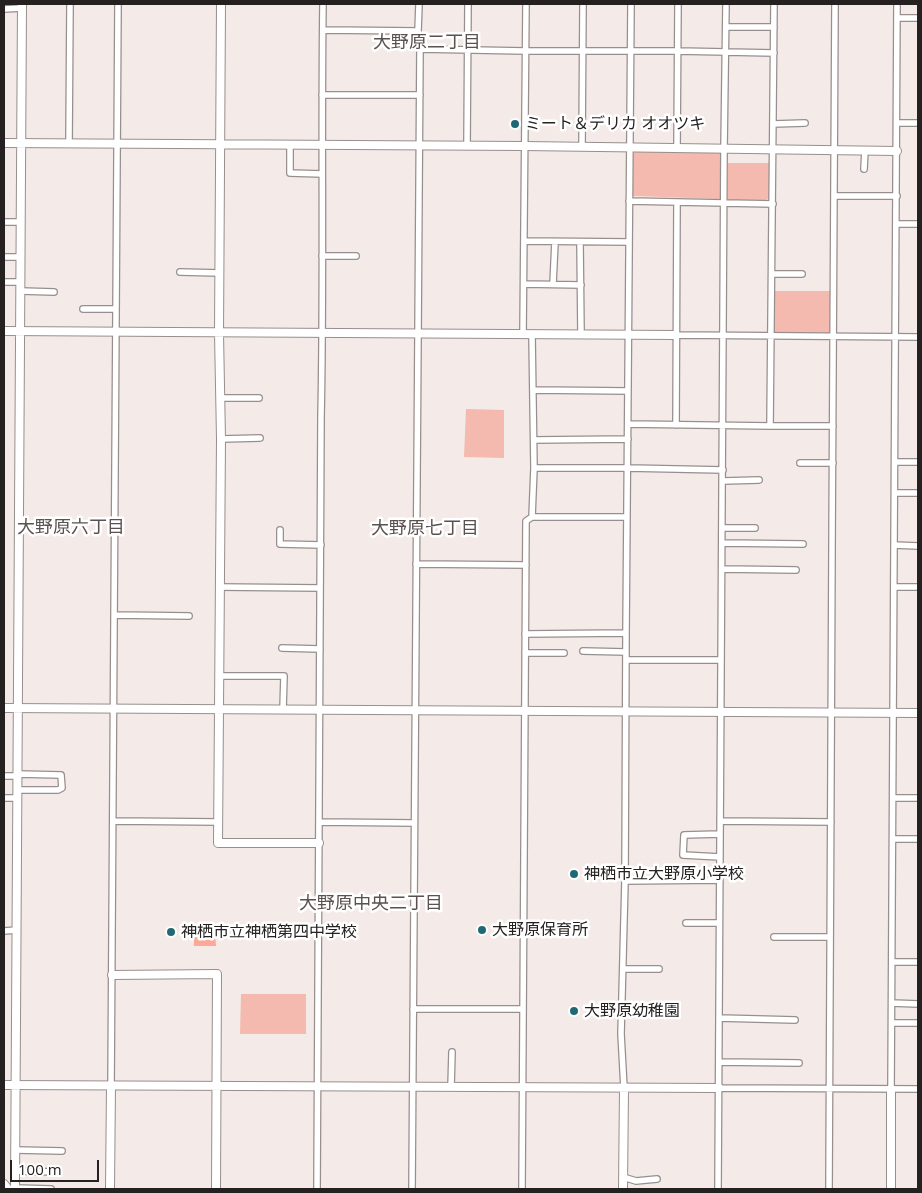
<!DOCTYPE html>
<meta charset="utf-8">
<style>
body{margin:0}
#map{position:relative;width:922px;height:1193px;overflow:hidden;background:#f4eae8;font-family:"Open Sans",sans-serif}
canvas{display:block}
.frame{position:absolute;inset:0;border:5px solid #242120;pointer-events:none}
.scale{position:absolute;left:10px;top:1160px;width:89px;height:22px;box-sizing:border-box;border:2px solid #242120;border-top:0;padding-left:6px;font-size:15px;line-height:18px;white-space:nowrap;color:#242120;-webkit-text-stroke:4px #fff;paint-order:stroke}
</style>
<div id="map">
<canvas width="922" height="1193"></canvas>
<div class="frame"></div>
<div class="scale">100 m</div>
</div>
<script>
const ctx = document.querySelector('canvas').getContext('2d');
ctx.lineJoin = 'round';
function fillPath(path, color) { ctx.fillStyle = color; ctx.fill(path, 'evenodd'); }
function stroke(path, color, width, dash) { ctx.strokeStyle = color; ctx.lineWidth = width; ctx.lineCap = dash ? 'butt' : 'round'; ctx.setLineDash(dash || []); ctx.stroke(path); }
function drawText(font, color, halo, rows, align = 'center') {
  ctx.font = font + ' "Open Sans","Noto Sans JP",sans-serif'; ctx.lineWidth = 5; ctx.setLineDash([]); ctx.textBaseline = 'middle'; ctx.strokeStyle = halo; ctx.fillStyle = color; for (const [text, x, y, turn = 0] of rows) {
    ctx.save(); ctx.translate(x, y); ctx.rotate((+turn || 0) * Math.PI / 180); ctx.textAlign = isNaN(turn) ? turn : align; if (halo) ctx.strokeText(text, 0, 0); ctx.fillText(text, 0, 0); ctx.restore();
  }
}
const green = new Path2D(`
 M635,151L720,153V199L633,196V154Z
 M728,163H769L770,198L766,200H729L727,199Z
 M775,291H830V333L774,332Z
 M466,409L504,410V458L464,457Z
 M241,994H306V1034H240Z`);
const water = new Path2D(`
 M194,934H215L216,946H194Z`);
const street = new Path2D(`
 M4,9L22,8
 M897,18H918
 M726,27H774
 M323,30L418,31
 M420,49L525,51H678L774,53
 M322,95H420
 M897,123H918
 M773,124L805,123
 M69,143L70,4
 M290,145V173L322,174
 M467,146L468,4
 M582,147L583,4
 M677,148L678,4
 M864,169L865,150
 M835,196H897
 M629,201L773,204
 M4,222H21
 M897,224H918
 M524,241L629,242
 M580,242L581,334
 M322,256H356
 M4,257H21
 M180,272L220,273
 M772,274H802
 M4,282H21
 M524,284L581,285
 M553,284L555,242
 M21,291L54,292
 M83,309H116
 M523,334L526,4
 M676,335L918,337
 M533,390L628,391
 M220,398H259
 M628,424L770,426H833
 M676,425L677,203
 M770,426L774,4
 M221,439L260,438
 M534,440L628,439
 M895,462H918
 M800,463H833
 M534,468H628L723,470
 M723,481L759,480
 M895,493H918
 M532,517H627
 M722,528H755
 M280,530V544L321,545
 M722,543L803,544
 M894,545L918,546
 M416,564L526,565
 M722,569L796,570
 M219,587L320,588
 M894,587H918
 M115,615L189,616
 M525,634L626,633
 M282,648L320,649
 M583,651L626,652
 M525,653H564
 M626,660H721
 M219,676H284L283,709
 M4,776H18
 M18,790H58L62,788L61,775L18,774
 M4,798H18
 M893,798H918
 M113,821L218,822
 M720,821L831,822
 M319,822L414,823
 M893,839H918
 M720,857L683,855L684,835L720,834
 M625,881L719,880
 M686,923H719
 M4,931L17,930
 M774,937H829
 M892,962H918
 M623,969H659
 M892,1003L918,1004
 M413,1009H523
 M719,1018L795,1020
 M892,1023H918
 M720,1062L799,1063
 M111,1086L118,4
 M451,1087L452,1052
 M624,1088L621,1034L625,881L626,633L631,4
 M719,1088L918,1089
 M891,1089L897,4
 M16,1150L62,1151
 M15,1171L58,1172
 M623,1177L636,1181L657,1179
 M15,1188L51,1189
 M317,1189L321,417C324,279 321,141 323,4
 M412,1189L420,49L418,31L419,4
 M522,1189L526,521L532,517L534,468L532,335
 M718,1189L724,149L726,4
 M829,1189C829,794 834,399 835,4`);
const secondary = new Path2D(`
 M221,4L219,333L221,439L218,843H319
 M4,143L524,146L897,151
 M4,331L676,335
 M4,708L918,713
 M112,975L217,974L216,1189
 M4,1085L719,1088
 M4,1184L8,1189
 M15,1189L22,4
 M110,1189L111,1086
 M623,1189L624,1088
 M891,1189V1089`);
const markers = [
 [515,124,5,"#1f6874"],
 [574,874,5,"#1f6874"],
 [482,930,5,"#1f6874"],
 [171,932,5,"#1f6874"],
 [574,1011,5,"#1f6874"]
];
const poiNames = [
 ["ミート＆デリカ オオツキ",525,124],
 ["神栖市立大野原小学校",584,874],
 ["大野原保育所",492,930],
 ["神栖市立神栖第四中学校",181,932],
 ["大野原幼稚園",584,1011]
];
const neighbourhoodNames = [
 ["大野原二丁目",427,43],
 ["大野原六丁目",71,528],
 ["大野原七丁目",425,529],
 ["大野原中央二丁目",371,904]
];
fillPath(green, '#f4baaf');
fillPath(water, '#fca798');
stroke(street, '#978f8d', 8);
stroke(secondary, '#978f8d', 10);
stroke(street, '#fff', 5.5);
stroke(secondary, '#fff', 8);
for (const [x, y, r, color] of markers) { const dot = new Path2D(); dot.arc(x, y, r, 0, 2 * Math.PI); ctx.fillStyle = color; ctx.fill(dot); stroke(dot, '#fff', 2); }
drawText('16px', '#242120', '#fff', poiNames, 'left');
drawText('18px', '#5a5251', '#fff', neighbourhoodNames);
</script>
